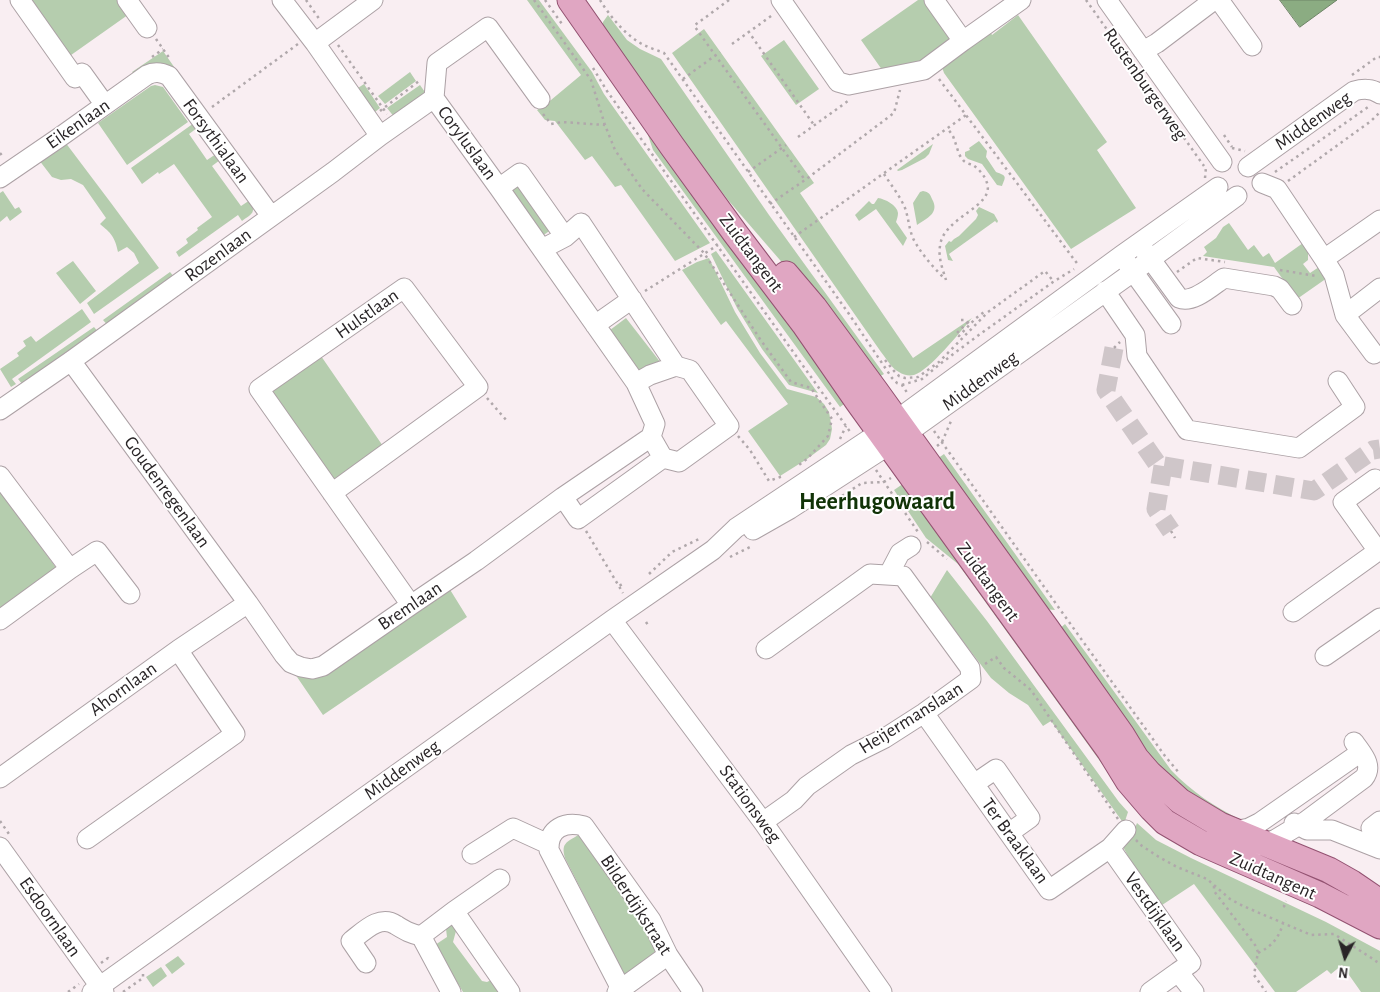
<!DOCTYPE html>
<style>
body{margin:0}
#map{position:relative;width:1380px;height:992px;overflow:hidden;background:#f9eef2;font-family:"Alegreya Sans",sans-serif}
canvas{display:block}
.north{position:absolute;left:1320px;top:932px;width:50px;height:50px;-webkit-text-stroke:4px #fff;paint-order:stroke;rotate:186deg;font-size:14px;font-weight:700;line-height:20px;text-align:center;color:#292527}
.north::after{content:'';display:block;margin:auto;width:18px;height:22px;background:#292527;clip-path:polygon(50% 0,100% 100%,50% 72%,0 100%)}
</style>
<div id="map">
<canvas width="1380" height="992"></canvas>
<div class="north">N</div>
</div>
<script>
const ctx = document.querySelector('canvas').getContext('2d');
ctx.lineJoin = 'round';
function fillPath(path, color) { ctx.fillStyle = color; ctx.fill(path, 'evenodd'); }
function stroke(path, color, width, dash) { ctx.strokeStyle = color; ctx.lineWidth = width; ctx.lineCap = dash ? 'butt' : 'round'; ctx.setLineDash(dash || []); ctx.stroke(path); }
function drawText(font, color, halo, rows, align = 'center') {
  ctx.font = font + ' "Alegreya Sans",sans-serif'; ctx.lineWidth = 4; ctx.setLineDash([]); ctx.textBaseline = 'middle'; ctx.strokeStyle = halo; ctx.fillStyle = color; for (const [text, x, y, turn = 0] of rows) {
    ctx.save(); ctx.translate(x, y); ctx.rotate((+turn || 0) * Math.PI / 180); ctx.textAlign = isNaN(turn) ? turn : align; if (halo) ctx.strokeText(text, 0, 0); ctx.fillText(text, 0, 0); ctx.restore();
  }
}
const green = new Path2D(`
 M22,0H123L132,12L64,60Z
 M527,0H539L592,72L604,94L710,243L675,261L621,185L615,187L592,156L585,160L555,121L545,120L537,110L551,100L581,75Z
 M918,0H926L955,40L922,64L897,65L896,72L885,74L861,40Z
 M608,15L627,40L640,49L661,59L769,215L884,374L879,377L824,311L728,200L668,120L602,30L603,22Z
 M1018,15L1107,142L1097,150L1136,208L1071,249L944,73L942,67L991,33L992,35Z
 M704,29L814,183L800,193L913,358L972,318C961,331 929,371 914,375C909,376 903,375 899,372C892,369 886,358 881,352L672,53Z
 M784,40L819,89L796,105L761,56Z
 M163,51L186,84L136,77L132,72Z
 M410,72L416,81L385,104L378,96Z
 M364,84L380,108L375,112L358,88Z
 M155,85L163,87L188,122L127,165L98,123L151,86Z
 M420,85L427,95L395,118L387,108Z
 M642,117L847,402L840,407L653,150Z
 M194,123L197,128L189,134L207,160L216,154L220,160L212,166L241,206L250,200C256,213 253,213 242,221L238,215L179,257L176,252L188,243L186,239L198,230L197,228L212,217L174,164L159,174L158,172L142,184L131,168Z
 M979,141L987,151L986,157L996,172C1007,176 1006,176 1002,186L997,185L982,164L968,159L965,156V152L970,150L969,148Z
 M65,142L111,203L159,268L94,314L87,303L139,263L134,253L127,247L118,252C115,237 111,233 100,224L106,218L83,185L71,179L61,180L52,177L39,160Z
 M933,144L929,154L925,158L902,170L898,171L897,170Z
 M518,183L552,229L541,237L507,192Z
 M3,191L15,209L19,207L22,212L10,221L7,216L0,222V193Z
 M923,191C929,192 930,194 932,199C940,213 927,218 917,225L913,203L920,192Z
 M878,198C885,199 897,205 898,213C898,216 897,219 896,222L907,238L903,246L876,209L859,221L855,215L869,201L872,204H874Z
 M979,207L994,214L998,221L997,223L995,221L949,254L953,261L948,260L945,246L949,241L951,242L954,239L959,236L976,219L978,215L976,211Z
 M1229,223L1248,250L1254,245L1263,257L1269,253L1275,263L1303,243L1308,251V260L1303,264L1310,273L1319,267L1327,278L1297,299L1274,267L1203,256L1207,252L1204,247L1216,238L1223,227Z
 M716,251L815,389L818,393L789,385L762,349L737,308L711,254Z
 M709,258L735,312L760,353L787,389L816,397L824,404L829,412L832,429L830,439L826,445L807,459L780,476L748,431L788,404L726,321L721,325L682,270L697,262Z
 M73,261L96,291L80,304L56,273Z
 M170,272L176,279L110,328L103,320Z
 M82,309L91,322L12,379L16,384L11,387L0,369L19,356L17,353L26,346L23,341L31,336L36,342Z
 M626,318L661,363L639,371L610,330Z
 M94,327L100,334L23,385L18,379Z
 M321,356L385,449L333,484L270,391Z
 M944,454L1055,610L1044,609L937,459Z
 M910,479L1133,795L1380,933V940L1326,912L1198,855L1142,815L1133,807L958,564L926,538L894,490Z
 M0,491L60,573L0,615Z
 M947,570L987,621L1119,802L1128,812L1124,824L1051,721L1043,726L1028,705L1009,693L991,678L930,598Z
 M449,588L467,617L323,715L295,674C309,679 319,677 332,672Z
 M1065,624L1171,770C1192,792 1215,807 1241,820L1237,822L1174,790L1058,630Z
 M1137,823L1156,840L1191,858L1326,922L1380,951V992H1361L1342,965L1331,974L1327,970L1296,992H1275L1194,884L1156,909L1143,889L1129,858L1122,845L1132,835Z
 M578,835L584,838L640,917L658,955L626,978L565,858C561,843 566,843 578,835Z
 M449,926H453L456,931L453,942L482,981L487,982L491,980L500,992H463L435,945L447,937L446,929Z
 M178,956L185,964L172,974L165,965Z
 M161,967L167,976L153,987L146,977Z`);
const water = new Path2D(`
 M1280,0H1337L1300,27Z`);
const minorTunnel = new Path2D(`
 M1114,348L1106,390L1158,465L1314,491L1373,450L1380,449
 M1163,466L1156,509L1171,531`);
const path = new Path2D(`
 M306,0L320,20
 M534,0L591,80L605,125L615,150L642,189L704,253L760,339L791,382L811,388L832,419L828,436L807,459L796,467
 M545,0L562,24
 M600,0C610,16 624,34 642,44C649,48 657,50 664,53L849,314L892,378L897,383L902,385L908,394
 M729,0L695,25V27L805,180
 M1086,0L1204,166
 M748,31L814,125
 M156,39L170,59
 M732,44L774,14
 M338,45L387,114
 M152,57L163,49
 M593,68L607,91L851,433
 M1352,75L1377,57H1380
 M683,79L720,52
 M939,79L1079,266
 M212,107L298,44
 M380,111L419,81
 M543,114L551,124L562,122L605,125
 M1224,135L1232,147
 M798,137L848,101
 M1232,148L1245,151
 M0,153L4,158
 M748,172L786,145
 M1275,172L1371,105
 M884,174C891,185 900,196 905,208C909,219 909,232 915,242C923,256 934,268 945,279
 M1205,178L1206,167
 M1288,181L1371,121L1380,112
 M770,204L805,180L894,113L900,90
 M794,237L966,115
 M1280,270L1316,276
 M1177,272L1197,258L1225,262
 M946,280C943,270 938,258 940,246C943,217 995,207 987,183C985,176 979,169 973,165C970,164 965,163 963,160C958,155 957,146 954,139C953,135 950,132 948,129
 M645,291L718,245
 M961,320H965L969,323
 M968,322L956,334L959,336L975,319L984,312H987
 M1114,348L1120,342
 M885,360L894,371L899,376L905,378L918,377L939,362L988,312L1045,271L1054,282
 M902,385L922,379L940,364L976,337L1053,282L1074,269
 M487,398L507,421
 M934,431L1059,608L1165,756L1180,774
 M738,436L750,450L769,481L783,476
 M840,439L846,426
 M937,446L942,442L951,421
 M876,470L918,532
 M842,496L862,483L884,482L891,478
 M586,531L623,593
 M1171,531L1175,538
 M927,542L947,559
 M730,557L752,546
 M649,574L672,552L699,539
 M620,584L623,589
 M646,622L648,625
 M985,664L996,657L1004,668L1031,690L1118,819
 M0,821L9,834
 M1136,840L1142,846L1159,857L1177,867L1207,879L1230,899L1243,906L1311,935L1334,934L1373,959L1380,964
 M1214,886V891L1255,945L1258,952L1254,975L1266,992
 M1285,907L1284,906L1286,901
 M1258,953C1272,946 1278,939 1283,924
 M101,963L108,958L110,961
 M68,992L79,984
 M123,992L143,978V974`);
const minor = new Path2D(`
 M20,0L75,78L82,73L105,105
 M127,0L147,28
 M282,0L315,43L380,136
 M781,0L838,82L849,85L924,70L963,41
 M934,0L963,41L1021,0
 M1107,0L1222,162
 M1219,0L1252,46
 M315,43L373,0
 M1143,51L1157,43L1214,0
 M434,98L499,188L636,383L650,375L676,366L690,370L729,426L679,462L663,458L651,437
 M434,98L437,63L488,27L540,99
 M1248,167L1354,91C1364,88 1372,88 1380,94
 M0,178L60,137L147,75C155,71 161,72 169,76L271,216
 M1262,183L1277,189L1324,259L1334,275L1345,315L1374,354
 M499,188L520,173L565,237
 M542,249L565,237L581,223L676,366
 M1144,250L1179,298C1193,304 1212,286 1224,278L1274,286L1280,289L1292,305
 M1324,259L1380,220
 M1127,263L1171,324
 M1105,291L1135,335L1137,356L1187,430L1299,448L1355,407L1338,381
 M1345,315L1380,288
 M595,325L632,299
 M71,361L248,603L284,655L291,663L301,667L312,669L323,666L411,605L476,561L563,497L651,437L655,424L636,383
 M0,410L71,361L333,172L380,136L434,98
 M0,476L70,569L0,620
 M332,493L478,387L404,288L259,389L411,605
 M563,497L578,519L663,458
 M753,530L790,509L906,434L1133,272L1237,196
 M70,569L97,551L130,594
 M889,574L900,553L911,546
 M1293,612L1378,551L1343,502L1375,479
 M612,620L763,822L882,992
 M1325,656L1380,618
 M924,713L1049,890L1110,848L1126,830
 M0,778L178,650L248,603
 M974,784L996,769L1030,818L1009,833
 M1380,821L1371,828L1380,844
 M763,822L794,800L807,786L851,755L885,738L924,713L971,679L970,668L903,576L870,574L766,649
 M1294,823L1307,830H1332L1380,849
 M1233,831L1249,828L1259,823L1361,752
 M87,839L235,734L178,650
 M1259,846L1276,839L1306,821L1364,778C1374,765 1362,754 1354,742
 M0,847L104,992
 M1110,848L1191,963L1178,972L1194,992
 M472,854L513,828L548,844
 M454,911L500,879
 M366,963L351,941C364,931 380,914 396,925C406,931 409,933 421,936
 M621,989L549,850C548,828 565,821 584,826L651,920L668,955L693,992
 M92,992L612,620L713,550L736,528L880,432L1122,255L1218,187
 M451,992L421,936L454,911L510,992
 M617,992L668,955
 M1150,992L1178,972`);
const major = new Path2D(`
 M570,0L672,146L735,233L804,324L858,402L1109,750L1128,781L1152,809L1165,822L1201,843L1320,895L1380,926
 M786,274L814,307L875,390L1047,629L1122,735L1136,758L1149,773L1180,801L1220,825L1329,870L1352,883L1380,902`);
const streetNames = [
 ["Rustenburgerweg",1145,84,55],
 ["Middenweg",1313,121,-35],
 ["Eikenlaan",78,124,-35],
 ["Forsythialaan",216,141,54],
 ["Coryluslaan",467,143,54],
 ["Zuidtangent",751,253,53],
 ["Rozenlaan",218,255,-36],
 ["Hulstlaan",367,314,-35],
 ["Middenweg",980,381,-36],
 ["Goudenregenlaan",167,492,54],
 ["Zuidtangent",988,582,54],
 ["Bremlaan",410,606,-34],
 ["Ahornlaan",123,689,-36],
 ["Heijermanslaan",911,718,-32],
 ["Middenweg",402,770,-36],
 ["Stationsweg",750,804,54],
 ["Ter Braaklaan",1015,841,54],
 ["Zuidtangent",1273,876,24],
 ["Bilderdijkstraat",636,905,57],
 ["Vestdijklaan",1155,912,55],
 ["Esdoornlaan",50,917,55]
];
const districtNames = [
 ["Heerhugowaard",877,502]
];
fillPath(green, '#b5cdae');
fillPath(water, '#8bac82');
stroke(water, '#6e8467', 1);
stroke(minorTunnel, '#cfc6c9', 19, [19, 9]);
stroke(minor, '#aca1a5', 21);
stroke(major, '#935271', 27);
stroke(path, '#b0a8ab', 2.5, [2.5, 4]);
stroke(minor, '#fff', 19);
stroke(major, '#e0a6c2', 25);
drawText('19px', '#292527', '#fff', streetNames);
drawText('bold 24px', '#113307', '#fff', districtNames);
</script>
